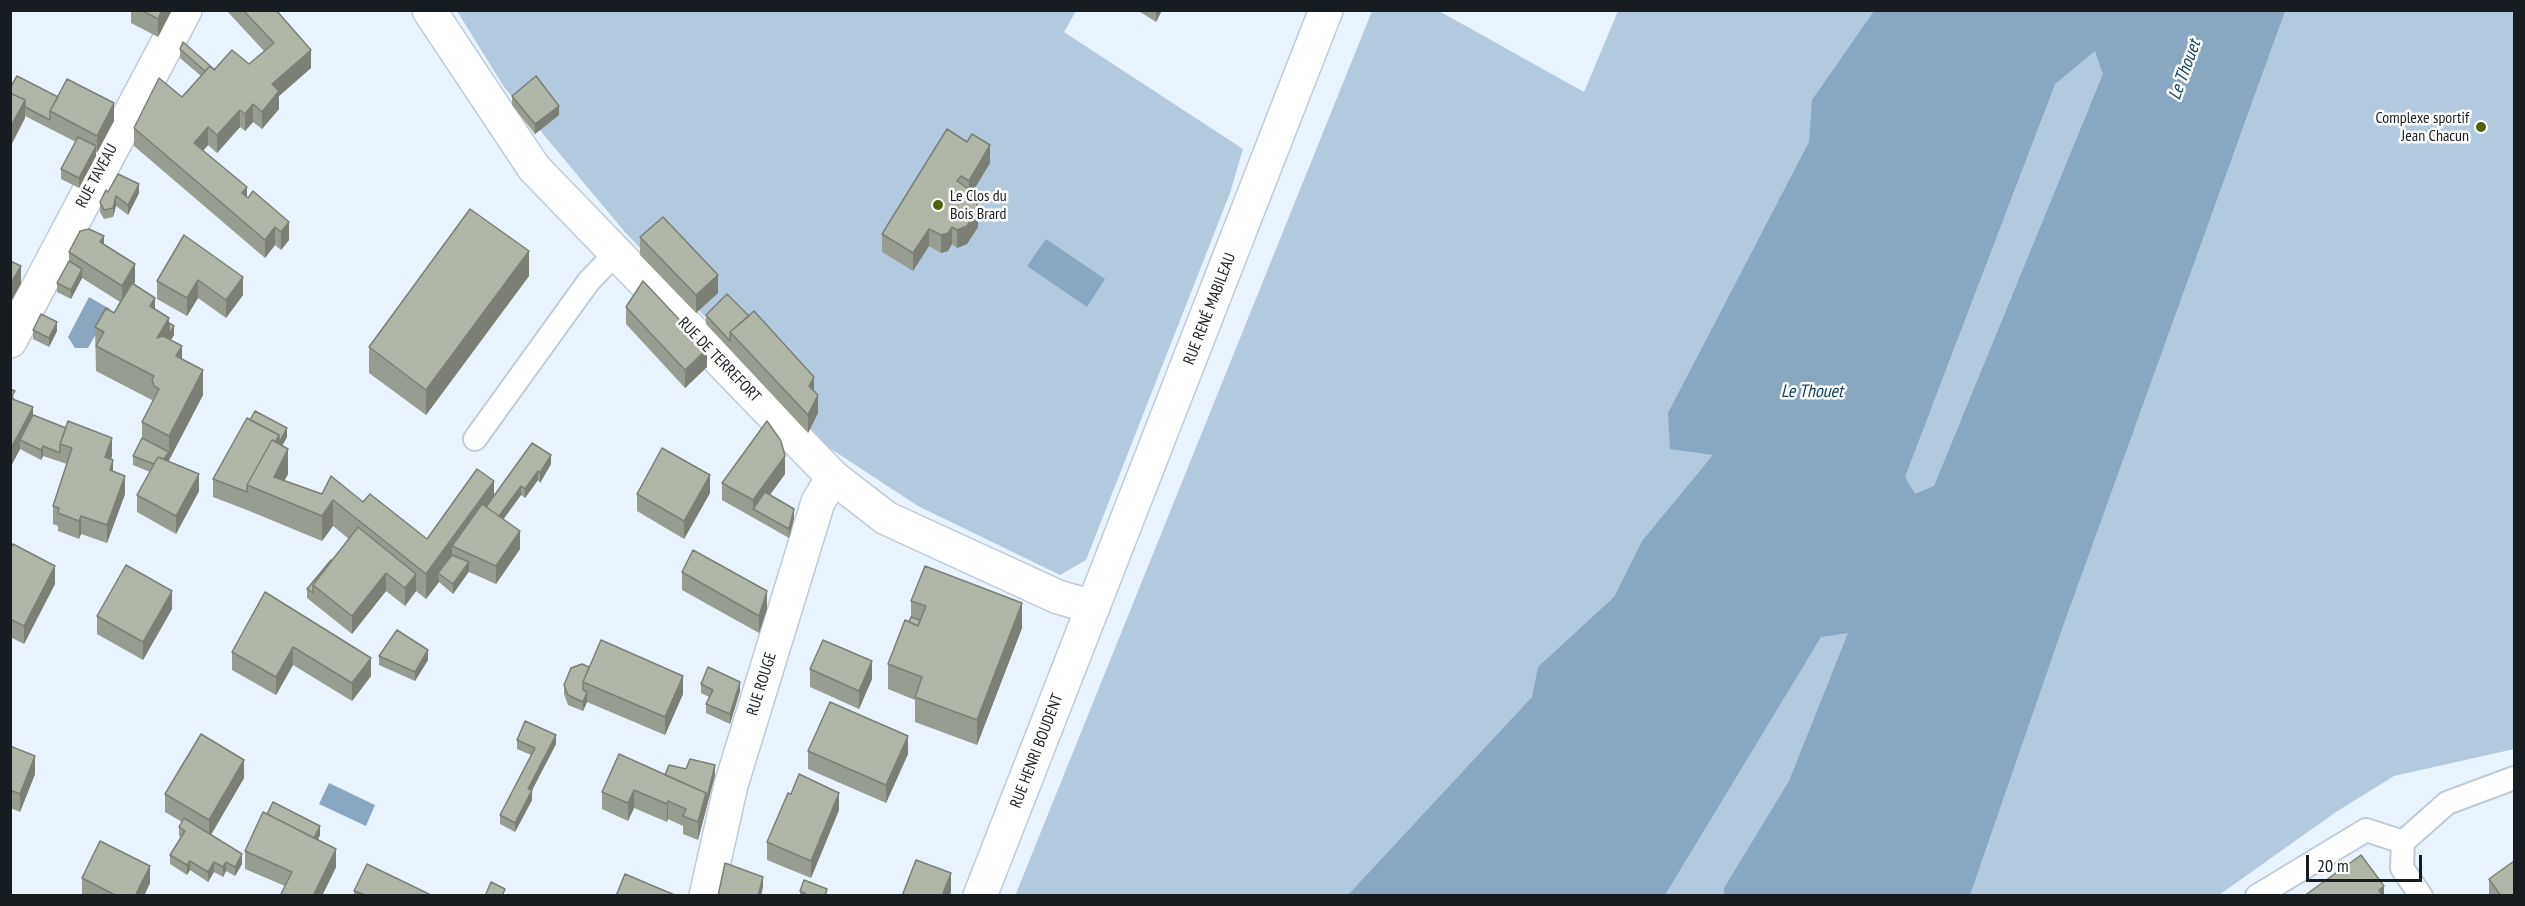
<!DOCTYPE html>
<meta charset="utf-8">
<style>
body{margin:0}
#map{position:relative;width:2525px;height:906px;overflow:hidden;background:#e9f3fd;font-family:"PT Sans Narrow",sans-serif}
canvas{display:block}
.frame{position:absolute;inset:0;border:12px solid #171c20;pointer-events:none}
.scale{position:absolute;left:2306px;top:855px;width:116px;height:27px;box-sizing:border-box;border:3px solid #171c20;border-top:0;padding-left:8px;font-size:18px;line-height:21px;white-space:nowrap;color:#171c20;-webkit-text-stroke:4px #fff;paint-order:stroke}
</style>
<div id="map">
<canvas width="2525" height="906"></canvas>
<div class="frame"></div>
<div class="scale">20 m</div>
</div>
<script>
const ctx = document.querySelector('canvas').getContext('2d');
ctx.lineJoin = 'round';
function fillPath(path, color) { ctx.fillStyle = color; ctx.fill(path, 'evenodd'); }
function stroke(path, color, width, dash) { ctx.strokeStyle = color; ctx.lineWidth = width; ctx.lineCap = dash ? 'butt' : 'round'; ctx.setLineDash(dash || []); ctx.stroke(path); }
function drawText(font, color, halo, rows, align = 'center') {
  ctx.font = font + ' "PT Sans Narrow",sans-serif'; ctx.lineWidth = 5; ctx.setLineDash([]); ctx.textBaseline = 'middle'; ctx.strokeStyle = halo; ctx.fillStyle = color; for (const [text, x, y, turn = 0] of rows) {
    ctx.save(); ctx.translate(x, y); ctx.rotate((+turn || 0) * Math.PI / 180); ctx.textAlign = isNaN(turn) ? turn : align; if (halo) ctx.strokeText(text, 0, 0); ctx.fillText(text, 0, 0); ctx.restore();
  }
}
const green = new Path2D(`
 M457,11H1076L1064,32L1243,149L1230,193L1086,560L1060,575L918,506L828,447L624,231L504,87Z
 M1372,11H1439L1584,92L1618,11H2514V749L2394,776L2336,812L2219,895L1015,896Z`);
const water = new Path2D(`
 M1874,11H2285L2062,629L1970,895H1724V888L1789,781L1848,633L1821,637L1665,895H1348L1532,697L1538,667L1614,597L1642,541L1713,455L1670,449L1668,413L1809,142L1812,100ZM2095,51L2103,74L1934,486L1915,494L1905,477L2055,84Z
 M1046,239L1105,279L1087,307L1027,266Z
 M89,297L110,309L88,348H75L68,337Z
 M329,783L375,805L366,826L319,804Z`);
const lane = new Path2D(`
 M475,439L589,281L616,253
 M2257,896L2366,830L2403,842
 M2421,896L2402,868L2403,842L2447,803L2514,778`);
const street = new Path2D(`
 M429,10L534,168L833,477L886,518L1058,597L1093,607
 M10,341L185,10
 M706,896L731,785L818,502L833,477`);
const secondary = new Path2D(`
 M980,896L1326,10`);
const wall = new Path2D(`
 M131,10H172L158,37L131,23Z
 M226,10H279V13L311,68L279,96V109L262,129L253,122L245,131L240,127L217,153L208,145L203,151L247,198L289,240L281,250L275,245L265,258L134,146V128L182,97L201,76L180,58V49L215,70L249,64L264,51Z
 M1137,10H1162L1156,22Z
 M10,88L58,97L114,121L96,153V156L79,188L61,179V169L76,142L25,116V118L11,146Z
 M512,96L559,115L535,134L512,105Z
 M947,129L990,163L972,192L978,227L967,244L957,248L952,244L948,251L941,253L929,246L913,271L882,252V234Z
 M108,192L139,193L128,215L116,206L113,217L104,219L100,212V202Z
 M640,237L718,293L696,313L640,255Z
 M104,245L135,282L133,284L155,309L169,323L174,335L171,340L203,395L168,461L199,491L176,534L137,512V495L150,472L133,465V456L142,438V422L152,403V400L96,371L95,327L114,313L120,302L82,278L71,299L57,292V283L69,261V252Z
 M529,276L426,415L369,373V347Z
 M243,277V295L226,318L198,298L187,316L157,299V281Z
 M626,307L707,367L685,388L626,324Z
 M706,315L814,391L818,413L808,433L706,324Z
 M33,330L57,331L49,347L33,339Z
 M10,389L15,400L33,415L112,456L111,459L113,472L125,494L107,543L81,534L79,539L58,531V526L53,524V506L67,464L43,456L41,460L20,449L10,468Z
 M287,437L282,446L288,474L284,481L322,494L363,502L427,539L494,496L551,464L540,483L538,480L525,498L521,495L503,519L520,549L496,584L469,572L453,594L439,582L426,599L416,591L405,606L386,591L352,634L307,598V589L349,539L333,526L322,541L247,510L213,497V479Z
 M785,474L770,495L794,518L789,538L722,500V483Z
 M710,493L684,539L637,511V494Z
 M10,549L55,584L24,644L10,637Z
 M682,572L767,609L759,633L682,590Z
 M265,592L371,676L352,701L293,665L276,695L232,670V652Z
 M911,601L1022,628L977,745L915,722V700L888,689V664L909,622L911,617Z
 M172,609L143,660L97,634V616Z
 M379,656L428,660L415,681L379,665Z
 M589,667L683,694L665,735L587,702L583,711L568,705L564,694V685Z
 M810,669L872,679L859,709L810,687Z
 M701,684L740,691L730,724L706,713V704L709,697L701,693Z
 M517,740L556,744L532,790V800L515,832L500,824V815L531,755L517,749Z
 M10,746L35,774L20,812L10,808Z
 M808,751L908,754L886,803L808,769Z
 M686,769L715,775L698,840L683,834V826L668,819L667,822L634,808L628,821L602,809V792Z
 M244,778L211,835L242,864L235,876L226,871L223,877L214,872L208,882L190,870L187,875L170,864V855L181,837L179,836V827L182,822L165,812V794Z
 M839,810L811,878L767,860V842Z
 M320,835L318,840L336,867L322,896H280L285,886L245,869V851Z
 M82,878L150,883L144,896H82Z
 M2489,879L2514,896H2489Z
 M354,891L433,896H354Z
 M800,891L827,896H800Z`);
const shadedWall = new Path2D(`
 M162,10H172L158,37V19Z
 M1156,10H1162L1156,22Z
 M311,50V68L279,96V109L262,129V112L272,84Z
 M25,100V118L10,146V128Z
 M114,103V121L97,153V136Z
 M253,104V122L245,131V114Z
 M559,106V115L535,134V124Z
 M240,110V127L217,153V135Z
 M208,127V145L194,161V143Z
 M990,145V163L969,198V181Z
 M96,146V156L79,188V178Z
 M139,184V193L128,215V205Z
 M247,187V205L242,193Z
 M116,196V206L113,217V208Z
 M978,209V227L967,244L957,248V230Z
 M289,222V240L281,250V232Z
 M275,227V245L265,258V240Z
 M952,227V244L948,251L941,253V235Z
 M929,229V246L913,271V253Z
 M104,236V253L100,242Z
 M529,251V276L426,415V390Z
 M135,264V282L122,303V286Z
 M21,266V284L10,303V285Z
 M82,269V278L71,299V290Z
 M718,275V293L696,313V295Z
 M243,277V295L226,318V300Z
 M198,280V298L187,316V298Z
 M155,298V323L150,306Z
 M169,318V334L174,326V335L157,363V338Z
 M57,322V331L49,347V338Z
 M182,346V371L176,356Z
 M707,349V367L685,388V370Z
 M203,370V395L161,476V466L169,452V436Z
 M814,377V395L809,386Z
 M818,395V413L808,433V415Z
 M33,407V424L20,440V449L10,468V450Z
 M287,428V437L258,489L250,486L279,435Z
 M112,438V456L105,475V457Z
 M43,446V456L41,460V450Z
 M288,449V474L276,497L274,477Z
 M551,455V464L540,483V473Z
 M785,456V474L758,511L753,509V518V500Z
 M113,460V478L110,470Z
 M538,471V480L525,498V489Z
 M199,474V491L176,534V516Z
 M710,475V493L684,539V521Z
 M125,476V494L107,543V525Z
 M494,481V506L452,546V564L438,573L439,582L426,599V574Z
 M521,486V495L495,531V522Z
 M333,500V526L322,541V516Z
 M794,509V518L789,538V529Z
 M81,516V534L79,539V521Z
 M520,531V549L496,584V566Z
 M469,562V571L453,594V584Z
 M55,566V584L24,644V626Z
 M386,573V591L352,634V616Z
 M416,574V591L405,606V588Z
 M172,591V609L143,660V642Z
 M767,591V609L759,633V616Z
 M1022,603V628L977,745V720Z
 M293,647V665L276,695V677Z
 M428,650V660L415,681V672Z
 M371,658V676L352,701V683Z
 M872,661V679L859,709V691Z
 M683,676V694L665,735V717Z
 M740,682V691L730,724V714Z
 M587,692V702L583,711V702Z
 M556,735V744L528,798V789Z
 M908,736V754L886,803V785Z
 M35,756V774L20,812V794Z
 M244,760V778L209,838V820Z
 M715,765V775L698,840V822L706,793Z
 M532,790V800L515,832V823Z
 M634,790V808L628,821V803Z
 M839,793V810L811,878V861Z
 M668,801V819L667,822V804Z
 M320,826V835L310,853V844Z
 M336,849V867L322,896H313Z
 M242,854V864L235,876V867Z
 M190,861V870L187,875V865Z
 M214,862V872L208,882V872Z
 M226,862V871L223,877V867Z
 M150,866V883L144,896H135Z
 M951,873V891L950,896H942Z
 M763,877V887L761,896H758Z
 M2384,886V896H2379V890Z`);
const building = new Path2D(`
 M141,10H162L158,19Z
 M243,10H276L311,50L272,84L279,91L262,112L253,104L245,114L240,110L217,135L208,127L194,143L247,187L242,193L248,198L253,191L289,222L281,232L275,227L265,240L134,128L159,78L182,97L210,66L214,70L232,50L249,64L274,43Z
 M183,42L215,70H214L210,66L205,71L180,49Z
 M17,76L58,97L50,111V120L25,107V100L10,93V88Z
 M536,76L559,106L535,124L512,96Z
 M67,79L114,103L97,136L50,111Z
 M10,93L25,100L10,128Z
 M947,129L967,142L972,134L990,145L969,181L961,176L957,181L973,192L971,195L975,199L978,209L967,226L957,230L952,227L948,233L941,235L929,229L913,253L882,234Z
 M78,137L96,146L79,178L61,169Z
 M118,174L139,184L128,205L116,196L113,208L104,210L100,202L106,190L108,192Z
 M470,209L529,251L426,390L369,347Z
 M663,217L718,275L696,295L640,237Z
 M89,229L104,236L100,242L135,264L122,286L69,252L80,231Z
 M184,235L243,277L226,300L198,280L187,298L157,281Z
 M10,261L21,266L10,285Z
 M69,261L82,269L71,290L57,283Z
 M643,281L707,349L685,370L626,307Z
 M132,283L155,298L150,306L169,318L157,338L163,336L182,346L176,356L203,370L169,436L142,422L159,389L154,386L152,380L154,376L96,346L104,332L95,327L106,308L114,313Z
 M727,294L749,316L730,332V341L706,315Z
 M754,311L814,377L809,386L818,395L808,415L730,332Z
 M41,314L57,322L49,338L33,330Z
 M169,323L174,326L169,334Z
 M10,389L15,391L11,398H10Z
 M10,398L33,407L10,450Z
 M255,411L287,428L279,443V435L250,420Z
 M33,415L66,428L60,444V453L43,446L41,450L20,440Z
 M247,418L279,435L275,442L272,440L247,485V492L213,479Z
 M68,421L112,438L105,457L113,460L110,470L125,476L107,525L81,516L79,521L58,513L59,508L53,506L72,448L60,444Z
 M767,421L781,441L785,456L753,500L722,483Z
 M142,438L169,452L164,459L158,457L154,464L133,456Z
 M272,440L288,449L274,477L322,494L331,476L363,502L370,494L427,539L477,469L494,481L426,574L333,500L322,516L247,485Z
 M532,443L551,455L540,473L538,471L525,489L521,486L499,516L486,507Z
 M662,448L710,475L684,521L637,494Z
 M158,457L199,474L176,516L137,495Z
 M765,492L794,509L789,529L753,509Z
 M482,504L520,531L496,566L452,546Z
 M358,527L416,574L405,588L386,573L352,616L313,585Z
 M13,544L55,566L24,626L10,619V549Z
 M693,550L767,591L759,616L682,572Z
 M452,555L469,562L453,584L438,573Z
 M331,560H332L313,585V593L307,589Z
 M126,565L172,591L143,642L97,616Z
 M925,566L1022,603L977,720L915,697L922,677L888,664L905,620L918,626L926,606L911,601Z
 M265,592L371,658L352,683L293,647L276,677L232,652Z
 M911,617L920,620L918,626L909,622Z
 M397,630L428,650L415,672L379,656Z
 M601,640L683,676L665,717L583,682Z
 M823,640L872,661L859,691L810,669Z
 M582,664L589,667L583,682V690L587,692L583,702L568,695L564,685L571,668Z
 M708,667L740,682L730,714L706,704L713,690L701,684Z
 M830,702L908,736L886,785L808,751Z
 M525,721L556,735L528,789L532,790L515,823L500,815L535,748L517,740Z
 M201,734L244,760L209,820L165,794Z
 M10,746L35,756L20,794L10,790Z
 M619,754L706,793L698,822L683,816L686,809L668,801L667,804L634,790L628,803L602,792Z
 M690,759L715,765L706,802V793L665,775L669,765L686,769Z
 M799,774L839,793L811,861L767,842L788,793L791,794Z
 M273,802L320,826L314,838L267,814Z
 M263,812L336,849L313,896H280L292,872L245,851Z
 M184,818L242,854L235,867L226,862L223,867L214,862L208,872L190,861L187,865L170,855L185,831L179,827Z
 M100,841L150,866L135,896H117L82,878Z
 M2361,855L2384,886L2379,890L2383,896H2304Z
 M916,860L951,873L942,896H902Z
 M2514,861V896H2501L2489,879Z
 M725,863L763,877L758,896H718Z
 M367,864L433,896H368L354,891Z
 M625,874L677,896H616Z
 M804,880L827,889L825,896H810L800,891Z
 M491,882L505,889L502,896H485Z`);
const markers = [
 [2481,127,6,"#4e620c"],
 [938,205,6,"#4e620c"]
];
const poiNames = [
 ["Complexe sportif",2469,118],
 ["Jean Chacun",2469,136],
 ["Le Clos du",950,196,"left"],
 ["Bois Brard",950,214,"left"]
];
const streetNames = [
 ["RUE TAVEAU",97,176,-62],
 ["RUE RENÉ MABILEAU",1210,309,-69],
 ["RUE DE TERREFORT",719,360,46],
 ["RUE ROUGE",762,684,-73],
 ["RUE HENRI BOUDENT",1037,751,-69]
];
const waterNames = [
 ["Le Thouet",2185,70,-70],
 ["Le Thouet",1812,392]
];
fillPath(green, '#b3cade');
fillPath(water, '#8aa7c1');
stroke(lane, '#becbd7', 26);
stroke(street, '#becbd7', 36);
stroke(secondary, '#becbd7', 36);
stroke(lane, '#fff', 22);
stroke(street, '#fff', 33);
stroke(secondary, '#fff', 33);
fillPath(wall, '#979d90');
fillPath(shadedWall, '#7b7f75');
fillPath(building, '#b0b6a7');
stroke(building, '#7b7f75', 1.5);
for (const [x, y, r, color] of markers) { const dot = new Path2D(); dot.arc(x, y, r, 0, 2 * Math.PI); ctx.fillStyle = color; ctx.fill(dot); stroke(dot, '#fff', 2); }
drawText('16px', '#171c20', '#fff', poiNames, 'right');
drawText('16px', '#171c20', '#fff', streetNames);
drawText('italic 18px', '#0f4064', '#fff', waterNames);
</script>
